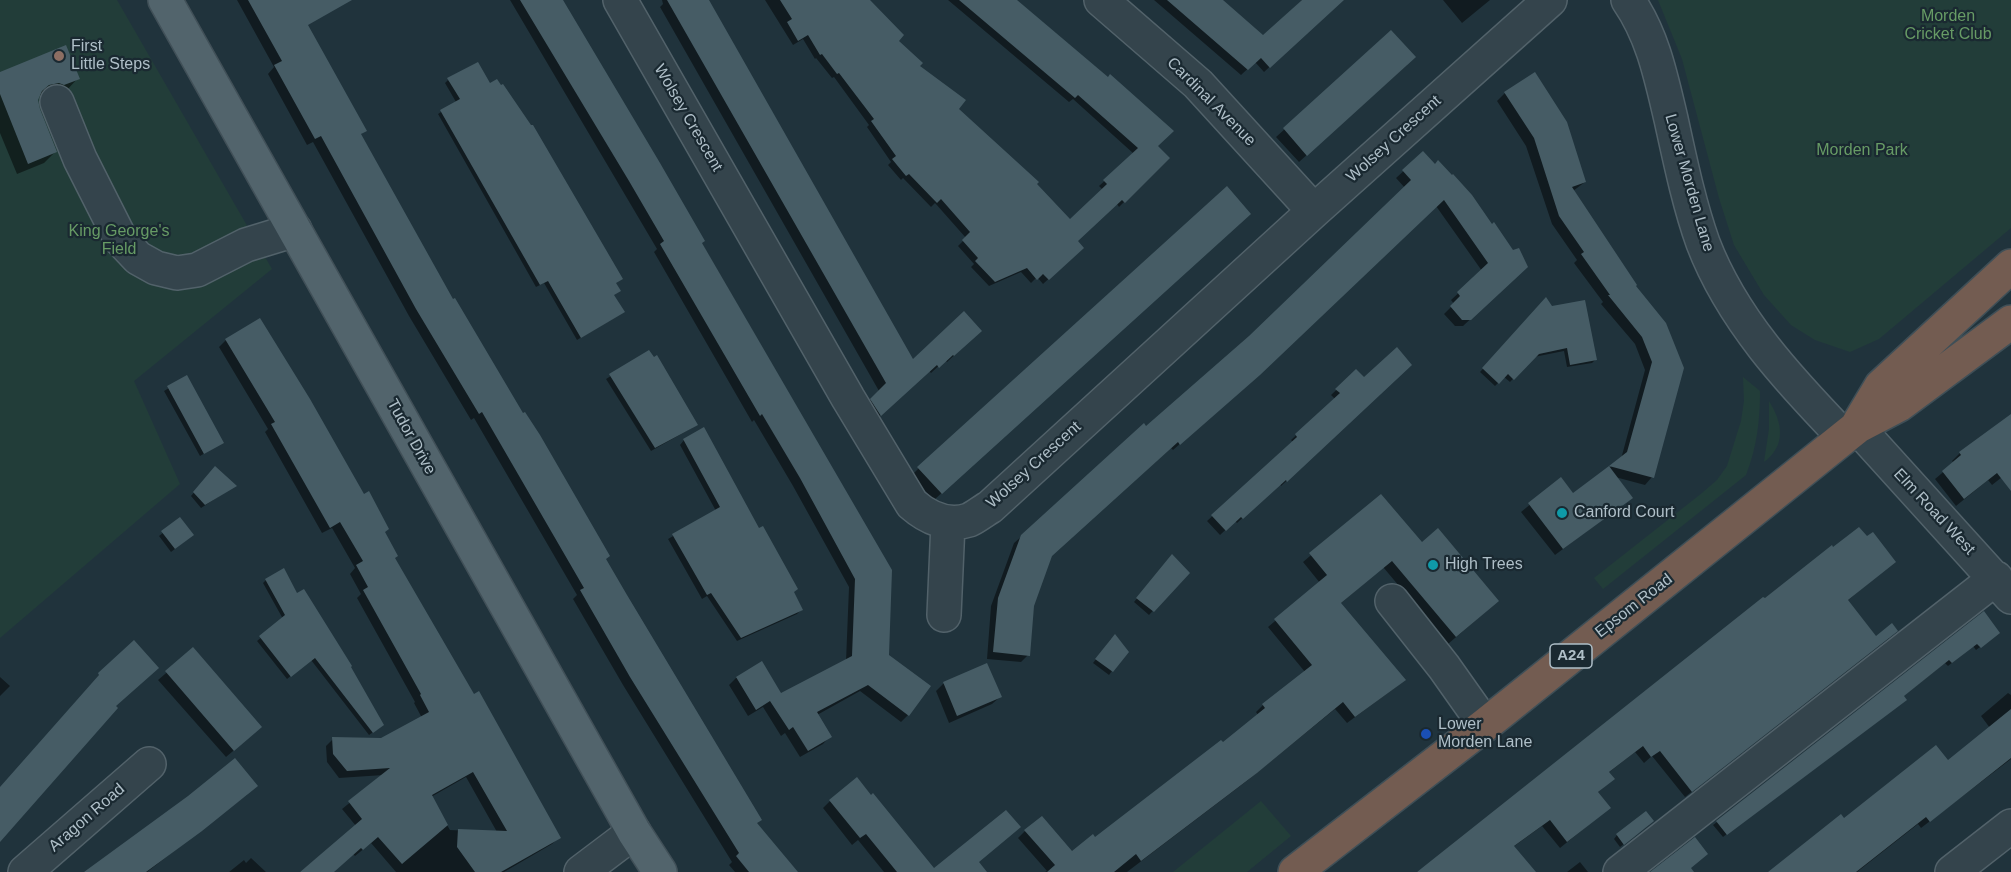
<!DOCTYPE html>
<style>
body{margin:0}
canvas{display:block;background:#20333c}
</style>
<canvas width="2011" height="872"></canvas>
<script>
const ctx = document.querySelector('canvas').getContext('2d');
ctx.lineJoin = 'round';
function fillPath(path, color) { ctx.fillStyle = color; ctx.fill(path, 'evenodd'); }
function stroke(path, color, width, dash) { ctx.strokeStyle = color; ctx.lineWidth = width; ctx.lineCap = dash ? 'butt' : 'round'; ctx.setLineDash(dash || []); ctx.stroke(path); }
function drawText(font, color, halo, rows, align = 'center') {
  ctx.font = font + ' Helvetica,sans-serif'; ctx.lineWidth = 4.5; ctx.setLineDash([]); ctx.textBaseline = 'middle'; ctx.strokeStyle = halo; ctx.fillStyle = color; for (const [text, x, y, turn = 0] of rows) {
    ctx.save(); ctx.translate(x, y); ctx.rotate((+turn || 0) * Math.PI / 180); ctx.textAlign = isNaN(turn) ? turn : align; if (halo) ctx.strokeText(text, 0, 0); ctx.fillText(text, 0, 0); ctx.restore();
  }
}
const green = new Path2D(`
 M0,0H117L272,269L134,381L180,484L0,638Z
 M1658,0H2011V228L1879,339L1850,352L1815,340L1791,325L1764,295L1734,245L1719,198L1682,59Z
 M1743,377L1760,391C1760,420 1757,447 1746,475L1603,589L1594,578L1702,493L1717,480L1727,466L1741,421L1744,401Z
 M1769,401C1783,423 1786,446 1764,462L1769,429Z
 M1261,801L1291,836L1247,872H1173Z`);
const shadow = new Path2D(`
 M237,0H292L365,130L360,135L434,268L756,824L797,872H735L729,865L732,862L623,685L573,599L577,595L474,418L471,420L409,316L313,142L307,145L268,74L274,67Z
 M510,0H561L891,570L887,656L908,715L901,722L860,691L817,715L830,736L823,744L800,757L785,733L781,736L763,707L748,716L729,685L736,678L762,663L780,695L846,661L849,587L793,486L754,420L752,422L654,252L657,249Z
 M662,0H707L912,361L973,338L947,362L945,360L931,373L929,371L873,422L864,407L879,391L660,7L663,4Z
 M765,0H858L957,109L1035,184L1070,221L1103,190L1099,186L1134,154L1073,99L1069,102L948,0H1011L1168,158L1119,207L1117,204L1076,241L1082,248L1043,284L1037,277L1031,283L1021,272L989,286L971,267L974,264L958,246L966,238L935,203L931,207L903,178L901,180L888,165L891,162L867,127L869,125L834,77L832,78L816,58L815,59L803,39L793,45Z
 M1154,0H1220L1263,37L1302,0H1343L1264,72L1255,62L1241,75Z
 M1443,0H1490L1462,23Z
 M1391,33L1407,65L1299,162L1276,137Z
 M0,73L78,78L67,90L51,96L39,95L37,100L38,109L55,152L44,163L17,174L0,133Z
 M448,80L615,283L613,296L619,315L577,340L544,283L536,287L438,114L456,102L445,83Z
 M1505,93L1585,182L1573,191L1634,286L1665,324L1652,477L1645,485L1615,477L1631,498L1555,555L1521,512L1561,479L1573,495L1621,459L1645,370L1635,344L1601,304L1603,302L1574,263L1577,260L1552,224L1526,146L1497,101Z
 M1423,153L1519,274L1463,326H1455L1444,314L1454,304L1451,300L1482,271L1436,206L1251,382L1173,450L1171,448L1050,556L1032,606L1028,655L1021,662L987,659L991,606L1014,543L1250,337L1405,188L1396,178Z
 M1242,221L934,500L911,476L919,468Z
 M1546,300L1595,360L1592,363L1567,367L1564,351L1534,357L1510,382L1504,377L1495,386L1480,372Z
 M226,340L384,533L394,558L473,696L559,837L552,844L504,872H396L371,843L355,856L353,854L333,872H300L356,826L342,809L384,775L339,778L327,762L326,746L333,739L382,740L422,718L414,703L415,702L357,598L361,594L350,574L355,568L332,528L322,533L265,432L268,429L219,347ZM466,777L497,832L450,830L431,797Z
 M649,352L692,428L651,451L606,379Z
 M1356,371L1364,379L1329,442L1281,486L1280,484L1237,523L1235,521L1220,535L1207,521L1293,442L1291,440L1335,399L1331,395Z
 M187,377L222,443L200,456L164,391Z
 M2011,415V470L1992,485L1988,480L1956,506L1935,479L1954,463L1952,461L1960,453Z
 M684,440L793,593L801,610L797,614L737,641L707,596L702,599L668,539L716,511L680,445Z
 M211,472L235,486L201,508L191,496Z
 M1380,496L1421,544L1490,608L1448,644L1383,567L1340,604L1404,680L1396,687L1347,723L1335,709L1248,780L1127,872H1045L1047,871L1018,838L1025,831L1072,853L1095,840L1222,744L1258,715L1256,712L1263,705L1305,672L1268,627L1320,583L1303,562Z
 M180,519L189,538L171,552L159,536Z
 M1169,560L1188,573L1149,615L1134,602Z
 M1894,562L1847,601L1875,638H1889L1685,797L1652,756L1644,763L1635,752L1608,773L1613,779L1597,793L1602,814L1560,848L1542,826L1513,847L1499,872H1417Z
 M266,580L297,595L379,728L369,735L311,660L287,679L257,641L283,619L263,583Z
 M1984,613L1995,636L1976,650L1973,646L1948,666L1945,663L1902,697L1901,703L1723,837L1713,825L1717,822Z
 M1111,639L1112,671L1109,675L1093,663Z
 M193,650L252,735L226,757L158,680Z
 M987,665L1000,697L992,704L949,723L936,691L943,684Z
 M0,677L10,686L0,696Z
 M2008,693L2011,695V759L1921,828L1918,824L1857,872H1770L1844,820L1948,762L1990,728L1981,716Z
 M248,794L147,872H87Z
 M830,801L934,870L977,862L972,872H884L858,840L852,845L823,808Z
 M1649,825L1620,847L1614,839L1617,835Z
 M251,858L266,872H229L244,860L246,863Z
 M1580,862L1588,872H1567Z`);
const building = new Path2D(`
 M248,0H352L308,25L367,131L361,134L453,299L455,298L523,413L525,412L540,435L610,556L606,559L627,595L762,820L757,823L798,872H749L736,856L739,853L630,677L580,590L584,588L482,412L479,414L416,309L321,136L315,139L274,65L282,61Z
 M520,0H563L660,163L705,241L702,243L892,570L889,655L931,686L909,716L868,685L817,712L832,737L808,751L793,727L789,730L770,701L756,710L736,677L762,661L781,693L852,656L855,579L800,478L762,414L760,416L660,244L664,241L629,181Z
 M667,0H709L913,359L964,311L982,331L954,356L953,355L939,368L937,365L881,416L870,399L886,383Z
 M780,0H870L904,35L899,41L923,63L920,66L966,100L959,109L1039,182L1037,184L1070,219L1107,184L1103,180L1138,148L1078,95L1075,98L959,0H1017L1108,77L1110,74L1174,131L1158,146L1170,158L1125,203L1122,200L1078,241L1084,248L1049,280L1043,274L1037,280L1027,268L995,282L975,261L978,258L962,240L970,232L941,199L937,203L909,174L906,176L892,159L896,156L871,121L874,119L839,73L837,74L822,54L820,55L808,35L798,41L787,22L792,19Z
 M1167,0H1223L1263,35L1302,0H1344L1270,68L1261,58L1248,70Z
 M1391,30L1416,57L1307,156L1283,128Z
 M66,45L80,79L64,85L59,83L49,85L42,91L38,100L40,109L57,152L28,164L0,94V72Z
 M478,62L490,83L497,79L501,85L503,84L531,125H533L623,279L616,283L621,291L614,295L625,312L581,338L548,281L540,285L440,110L460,99L447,78Z
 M1535,72L1567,122L1586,182L1572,187L1637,285L1636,286L1666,323L1684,368L1654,478L1609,466L1627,452L1652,362L1642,337L1608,295H1610L1581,254L1584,252L1559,216L1534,138L1504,92Z
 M1423,151L1435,164L1438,160L1452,175L1453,174L1472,195L1492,224L1494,222L1513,250L1519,248L1528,267L1471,320H1462L1450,306L1460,296L1457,292L1488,263L1444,200L1260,375L1180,445L1178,442L1052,556L1034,606L1030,656L993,652L998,598L1021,535L1144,423L1146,426L1249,336L1411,180L1402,170Z
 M1227,186L1251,214L942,494L917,467Z
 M1546,297L1552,306L1585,300L1597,360L1570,365L1567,348L1539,354L1514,380L1508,374L1499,384L1482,368Z
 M260,318L310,399L364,494L369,491L389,529L385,532L398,556L395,558L474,694L479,691L561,838L501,872H475L457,847L458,829L507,831L473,772L432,795L448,825L402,864L378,837L363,850L361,848L334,872H300L362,819L348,801L390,768L347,771L333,754L332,737L381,738L429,712L420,695L421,694L363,590L368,587L356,565L363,561L340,522L330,528L271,424L275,422L225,339Z
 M1397,347L1412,365L1287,482L1286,480L1243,519L1241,517L1226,531L1211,515L1297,437L1295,434L1340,393L1335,389L1356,369L1364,377Z
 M649,350L654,357L657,355L698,425L655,448L609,374Z
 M187,375L224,443L204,454L167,386Z
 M2011,414V491L1997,473L1964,499L1942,471L1961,455L1959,452Z
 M704,427L759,528L763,526L798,589L794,592L803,610L741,638L711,593L707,595L672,534L720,507L683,439Z
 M215,466L237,486L205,505L193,492Z
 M1609,466L1633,498L1563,549L1528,503L1561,477L1573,493Z
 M1381,494L1422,542L1438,528L1499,601L1456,637L1392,561L1341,603L1406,680L1355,717L1343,702L1257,773L1141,861L1136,854L1114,872H1047L1055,865L1024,830L1042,816L1072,851L1093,834L1095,837L1221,740L1223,742L1265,708L1262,704L1312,665L1274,619L1327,575L1309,553Z
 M180,517L194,535L175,549L161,531Z
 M1859,527L1867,536L1873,532L1896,562L1848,600L1876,636L1892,623L1898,631L1692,792L1660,751L1651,757L1643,746L1609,772L1615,779L1598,792L1611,808L1567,842L1550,820L1514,846L1536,872H1417L1763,597L1765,598L1832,545L1833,547Z
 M1172,554L1190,573L1154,612L1136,598Z
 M284,568L297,593L304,589L352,666L351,667L384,725L373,733L315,658L291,677L259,636L285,615L265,579Z
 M1984,611L2000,633L1981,648L1977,644L1952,663L1949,660L1904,696L1907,700L1727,835L1716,821Z
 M1115,634L1129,652L1113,672L1095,659Z
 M134,640L159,668L116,706L118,708L0,842V787L99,675L98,673Z
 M193,647L262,727L234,751L165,671Z
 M987,663L1002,697L957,716L943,682Z
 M2011,709V758L1930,822L1926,817L1856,872H1768L1841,814L1844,818L1936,745L1948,760Z
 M235,758L258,786L202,831L146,872H84L188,796Z
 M857,777L871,795L873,793L934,868L1006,810L1021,827L979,862L987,872H897L866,834L860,838L829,800Z
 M1646,811L1654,821L1624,845L1616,834Z
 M1695,837L1708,854L1691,868L1694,872H1650Z`);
const minor = new Path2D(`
 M620,0L848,398L912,504C928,518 948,527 969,520C976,517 983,511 990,507L1314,211L1550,0
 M1101,0L1198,84L1314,211
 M1628,0C1653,36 1661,77 1671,119C1680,160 1689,204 1703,243C1732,319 1789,380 1844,437
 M57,102L80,159L121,240L138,258L156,268L177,273L197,270L246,245L295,230
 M1857,427L2011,597
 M1392,601L1444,667L1485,725
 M944,615L948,523
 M25,872L149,764
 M581,872L634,832
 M1620,872L1996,578
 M1952,872L2011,826`);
const major = new Path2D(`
 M165,0L634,832L660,872`);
const highway = new Path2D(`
 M1857,426L1881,386L2011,266
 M1295,872L1485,725L1857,427L1899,405L2011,322`);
const markers = [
 [59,56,6,"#8d6e63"],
 [1562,513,6,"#0f9aa8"],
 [1433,565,6,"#0f9aa8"],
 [1426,734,6,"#1a4fb4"]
];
const shields = [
 [1571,656,42]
];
const shieldNames = [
 ["A24",1571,656]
];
const parkNames = [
 ["Morden",1948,17],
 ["Cricket Club",1948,35],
 ["Morden Park",1862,151],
 ["King George's",119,232],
 ["Field",119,250]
];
const poiNames = [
 ["First",71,47],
 ["Little Steps",71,65],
 ["Canford Court",1574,513],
 ["High Trees",1445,565],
 ["Lower",1438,725],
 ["Morden Lane",1438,743]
];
const streetNames = [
 ["Cardinal Avenue",1211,102,45],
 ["Wolsey Crescent",688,118,60],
 ["Wolsey Crescent",1394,139,-42],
 ["Lower Morden Lane",1689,183,74],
 ["Tudor Drive",411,437,61],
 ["Wolsey Crescent",1034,465,-42],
 ["Elm Road West",1934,512,47],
 ["Epsom Road",1634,606,-38],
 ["Aragon Road",87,818,-41]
];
fillPath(green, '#223d39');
fillPath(shadow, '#0007');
fillPath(building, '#465c65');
stroke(minor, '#52626a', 36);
stroke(major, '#415058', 36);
stroke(highway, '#3f4f57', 36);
stroke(minor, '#34444c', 33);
stroke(major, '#52646c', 33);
stroke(highway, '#735c51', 33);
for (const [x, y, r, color] of markers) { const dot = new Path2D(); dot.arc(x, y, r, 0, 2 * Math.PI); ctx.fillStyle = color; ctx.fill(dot); stroke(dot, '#1a2931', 2); }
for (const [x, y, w] of shields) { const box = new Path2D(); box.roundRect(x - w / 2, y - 12, w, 24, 4.5); ctx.fillStyle = '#1a2931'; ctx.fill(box); stroke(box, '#afbfc8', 1.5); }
drawText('bold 15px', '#afbfc8', null, shieldNames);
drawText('16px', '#679b65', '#1a2931', parkNames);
drawText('16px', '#afbfc8', '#1a2931', poiNames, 'left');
drawText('16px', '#afbfc8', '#1a2931', streetNames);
</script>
